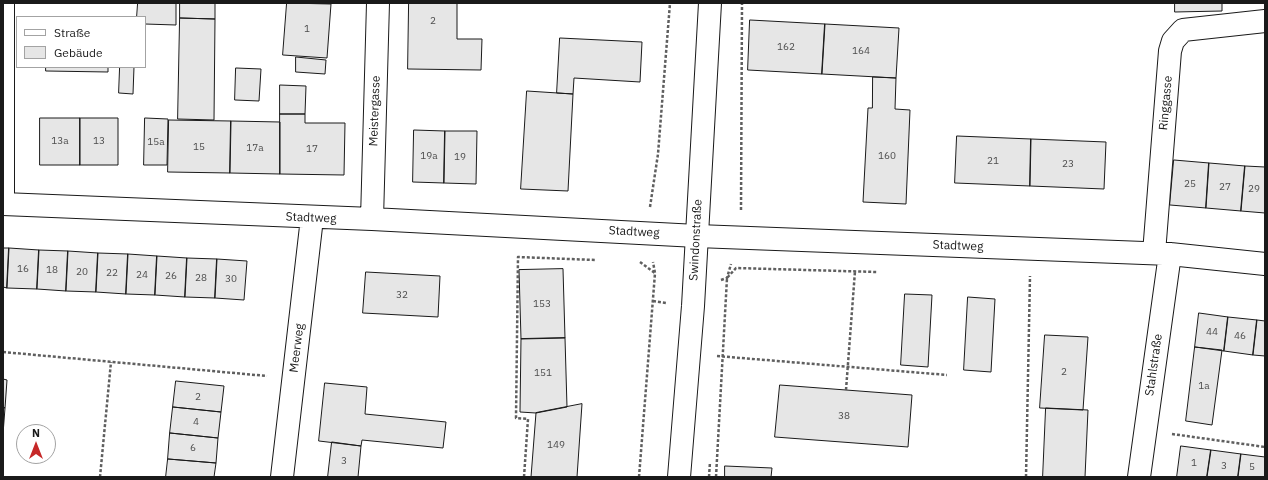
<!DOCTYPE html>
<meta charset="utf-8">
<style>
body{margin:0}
#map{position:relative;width:1268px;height:480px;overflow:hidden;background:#fff;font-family:"IBM Plex Sans",sans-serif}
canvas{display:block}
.frame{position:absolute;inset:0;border:4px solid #1a1a1a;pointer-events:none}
.legend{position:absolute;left:16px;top:16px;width:130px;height:52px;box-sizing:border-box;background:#fff;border:1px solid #a3a3a3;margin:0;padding:5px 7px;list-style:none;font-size:12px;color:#1a1a1a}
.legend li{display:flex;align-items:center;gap:8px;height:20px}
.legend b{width:20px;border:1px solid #a3a3a3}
.north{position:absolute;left:16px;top:424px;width:40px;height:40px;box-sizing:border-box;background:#fff;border:1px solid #a3a3a3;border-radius:50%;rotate:0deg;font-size:11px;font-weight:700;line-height:16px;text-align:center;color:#1a1a1a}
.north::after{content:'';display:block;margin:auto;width:14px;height:18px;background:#c62828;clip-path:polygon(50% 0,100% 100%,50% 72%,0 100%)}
</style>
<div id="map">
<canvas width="1268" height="480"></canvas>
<div class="frame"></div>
<ul class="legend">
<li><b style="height:5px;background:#fff"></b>Straße</li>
<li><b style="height:11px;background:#e6e6e6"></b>Gebäude</li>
</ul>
<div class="north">N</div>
</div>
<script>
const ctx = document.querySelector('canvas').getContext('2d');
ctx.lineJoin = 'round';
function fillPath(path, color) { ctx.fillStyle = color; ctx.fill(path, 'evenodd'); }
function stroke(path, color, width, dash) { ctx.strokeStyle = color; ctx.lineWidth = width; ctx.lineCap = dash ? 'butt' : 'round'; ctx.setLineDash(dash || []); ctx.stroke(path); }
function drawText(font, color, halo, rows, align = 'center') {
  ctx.font = font + ' "IBM Plex Sans",sans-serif'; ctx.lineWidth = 3; ctx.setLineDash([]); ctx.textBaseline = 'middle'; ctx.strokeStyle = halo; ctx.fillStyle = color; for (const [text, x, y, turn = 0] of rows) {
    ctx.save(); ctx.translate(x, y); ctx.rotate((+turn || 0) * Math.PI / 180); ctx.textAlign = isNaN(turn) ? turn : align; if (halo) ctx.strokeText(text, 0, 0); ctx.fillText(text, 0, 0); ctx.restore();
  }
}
const building = new Path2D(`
 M138,3H176V25L145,24V17H137Z
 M180,3H215V19L180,18Z
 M287,3L331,4L327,58L283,55Z
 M409,3H457V39H482L481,70L408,69Z
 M1175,3H1222V11L1175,12Z
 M180,18L215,19L214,120L178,119Z
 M750,20L825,24L822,74L748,70Z
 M825,24L899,28L896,78L822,74Z
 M560,38L642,42L640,82L574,78L573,94L557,93Z
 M296,57L326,60L325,74L296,72Z
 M46,67H108V72L46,71Z
 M120,67H134L133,94L119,93Z
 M236,68L261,69L259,101L235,100Z
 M873,77L896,78L895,109L910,110L906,204L863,202L868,108H872Z
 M280,85L306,86L305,114H280Z
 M527,91L573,94L568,191L521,189Z
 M280,114H305V123H345L344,175L280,174Z
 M40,118H80V165H40Z
 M80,118H118V165H80Z
 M145,118L168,119L167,165H144Z
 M169,120L231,121L230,173L168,172Z
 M231,121L280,122V174L230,173Z
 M414,130L445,131L444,183L413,182Z
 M445,131H477L476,184L444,183Z
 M957,136L1031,139L1030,186L955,183Z
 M1031,139L1106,142L1104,189L1030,186Z
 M1174,160L1209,163L1206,208L1170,205Z
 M1209,163L1245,166L1241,211L1206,208Z
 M1245,166L1265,167V213L1241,211Z
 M3,248H9L7,288L3,287Z
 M9,248L39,250L37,289L7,288Z
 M39,250L68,251L66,291L37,289Z
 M68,251L98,253L96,292L66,291Z
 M98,253L128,254L126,294L96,292Z
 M128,254L157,256L155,295L126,294Z
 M157,256L187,258L185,297L155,295Z
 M187,258L217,259L215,298L185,297Z
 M217,259L247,261L244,300L215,298Z
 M563,269L565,338L521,339L519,270Z
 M366,272L440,276L438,317L363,313Z
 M905,294L932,295L928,367L901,365Z
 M968,297L995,299L991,372L964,370Z
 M1199,313L1228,317L1224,351L1195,347Z
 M1228,317L1257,320L1253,355L1224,351Z
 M1257,320L1265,321V356L1253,355Z
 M1045,335L1088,337L1083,410L1040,408Z
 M565,338L567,407L536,413L520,412L521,339Z
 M1195,347L1222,350L1212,425L1186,421Z
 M3,379L7,380L5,408L3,407Z
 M176,381L224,386L221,412L173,407Z
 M325,383L367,387L365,414L446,422L443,448L362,440L361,446L319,441Z
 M780,385L912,395L908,447L775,437Z
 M582,404L577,477H531L536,413Z
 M3,407L5,408L3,434Z
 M173,407L221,412L218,438L170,433Z
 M1046,408L1088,410L1085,477H1043Z
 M170,433L218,438L216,463L168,459Z
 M332,442L361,446L358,477H328Z
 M1181,446L1211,450L1207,477H1177Z
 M1211,450L1241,454L1238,477H1207Z
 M1241,454L1265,457V477H1238Z
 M168,459L216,463L214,477H166Z
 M725,466L772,468L771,477H725Z`);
const path = new Path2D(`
 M650,207L658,154L670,3
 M741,210L742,3
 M640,262L655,273
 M721,280L727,278L731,264
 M653,301L666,303
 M3,352L267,376
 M717,356L947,375
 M846,390L855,271
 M1172,434L1265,447
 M100,477L111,362
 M524,477L528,419L516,418L518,257L595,260
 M639,477L655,273L653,262
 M709,477L710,462
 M716,477L727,278L736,268L877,272
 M1026,477L1030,276`);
const street = new Path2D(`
 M3,204L372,219L697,236L1170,254L1265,264
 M3,204V3
 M372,219L378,3
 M1154,253L1170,51L1173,41L1183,30L1265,21
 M282,477L312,218
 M1139,477L1170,254`);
const secondary = new Path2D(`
 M679,477L693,306L710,3`);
const numberNames = [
 ["2",433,21],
 ["1",307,29],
 ["162",786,47],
 ["164",861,51],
 ["13a",60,141],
 ["13",99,141],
 ["15a",156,142],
 ["15",199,147],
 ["17a",255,148],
 ["17",312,149],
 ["19a",429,156],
 ["160",887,156],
 ["19",460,157],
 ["21",993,161],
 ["23",1068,164],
 ["25",1190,184],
 ["27",1225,187],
 ["29",1254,189],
 ["16",23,269],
 ["18",52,270],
 ["20",82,272],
 ["22",112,273],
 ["24",142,275],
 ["26",171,276],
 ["28",201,278],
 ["30",231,279],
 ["32",402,295],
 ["153",542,304],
 ["44",1212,332],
 ["46",1240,336],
 ["2",1064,372],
 ["151",543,373],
 ["1a",1204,386],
 ["2",198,397],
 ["38",844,416],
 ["4",196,422],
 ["149",556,445],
 ["6",193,448],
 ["3",344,461],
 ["1",1194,463],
 ["3",1224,466],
 ["5",1252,467]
];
const streetNames = [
 ["Ringgasse",1166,103,-85],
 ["Meistergasse",375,111,-88],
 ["Stadtweg",311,218,2],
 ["Stadtweg",634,232,3],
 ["Swindonstraße",696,240,-87],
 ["Stadtweg",958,246,2],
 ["Meerweg",297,348,-83],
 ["Stahlstraße",1154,365,-82]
];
fillPath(building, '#e6e6e6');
stroke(building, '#1a1a1a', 1);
stroke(street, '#1a1a1a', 24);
stroke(secondary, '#1a1a1a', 24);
stroke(path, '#5f5f5f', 2.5, [3, 2]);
stroke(street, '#fff', 22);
stroke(secondary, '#fff', 22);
drawText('10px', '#4d4d4d', null, numberNames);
drawText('12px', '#1a1a1a', '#fff', streetNames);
</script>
